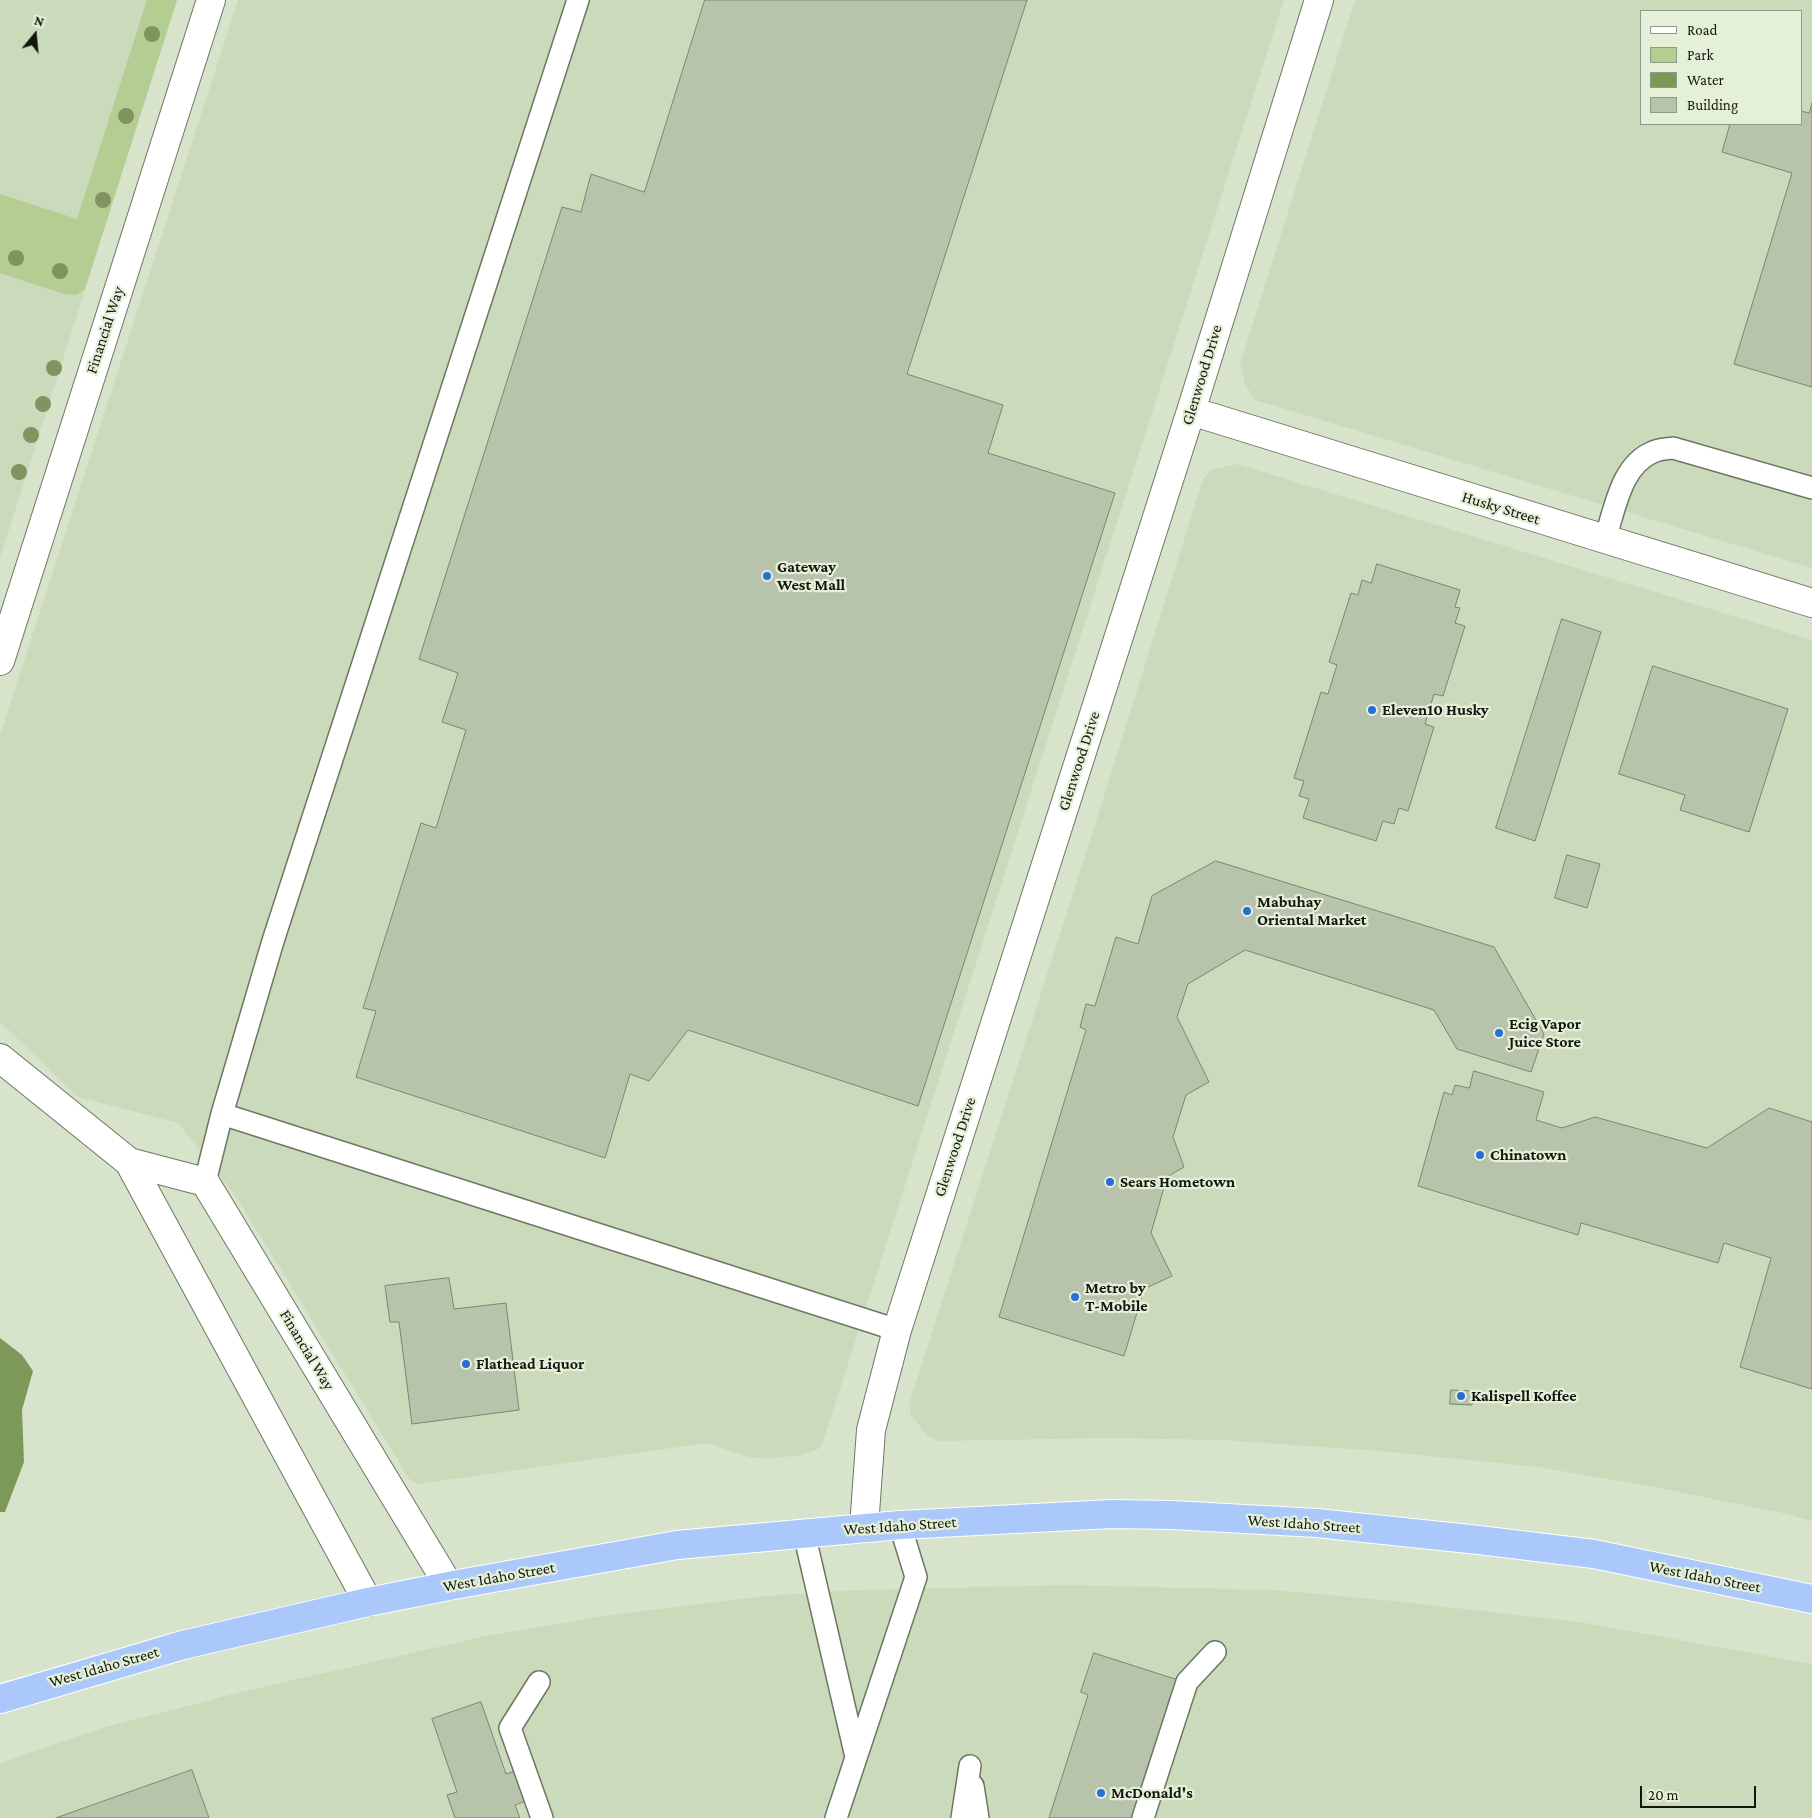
<!DOCTYPE html>
<style>
body{margin:0}
#map{position:relative;width:1812px;height:1818px;overflow:hidden;background:#d8e3cc;font-family:"Crimson Pro",serif}
canvas{display:block}
.legend{position:absolute;left:1640px;top:10px;width:162px;height:115px;box-sizing:border-box;background:#e5f0d9;border:1px solid #919988;margin:0;padding:6px 9px;list-style:none;font-size:15px;color:#12160e}
.legend li{display:flex;align-items:center;gap:10px;height:25px}
.legend b{width:25px;border:1px solid #919988}
.north{position:absolute;left:10px;top:10px;width:50px;height:50px;-webkit-text-stroke:4px #e5f0d9;paint-order:stroke;rotate:17deg;font-size:14px;font-weight:700;line-height:20px;text-align:center;color:#12160e}
.north::after{content:'';display:block;margin:auto;width:18px;height:22px;background:#12160e;clip-path:polygon(50% 0,100% 100%,50% 72%,0 100%)}
.scale{position:absolute;left:1640px;top:1786px;width:116px;height:22px;box-sizing:border-box;border:2px solid #12160e;border-top:0;padding-left:6px;font-size:15px;line-height:18px;white-space:nowrap;color:#12160e;-webkit-text-stroke:4px #e5f0d9;paint-order:stroke}
</style>
<div id="map">
<canvas width="1812" height="1818"></canvas>
<ul class="legend">
<li><b style="height:6px;background:#fff"></b>Road</li>
<li><b style="height:14px;background:#b3cd93"></b>Park</li>
<li><b style="height:14px;background:#7d9957"></b>Water</li>
<li><b style="height:14px;background:#b8c3ac"></b>Building</li>
</ul>
<div class="north">N</div>
<div class="scale">20 m</div>
</div>
<script>
const ctx = document.querySelector('canvas').getContext('2d');
ctx.lineJoin = 'round';
function fillPath(path, color) { ctx.fillStyle = color; ctx.fill(path, 'evenodd'); }
function stroke(path, color, width, dash) { ctx.strokeStyle = color; ctx.lineWidth = width; ctx.lineCap = dash ? 'butt' : 'round'; ctx.setLineDash(dash || []); ctx.stroke(path); }
function drawText(font, color, halo, rows, align = 'center') {
  ctx.font = font + ' "Crimson Pro",serif'; ctx.lineWidth = 4.5; ctx.setLineDash([]); ctx.textBaseline = 'middle'; ctx.strokeStyle = halo; ctx.fillStyle = color; for (const [text, x, y, turn = 0] of rows) {
    ctx.save(); ctx.translate(x, y); ctx.rotate((+turn || 0) * Math.PI / 180); ctx.textAlign = isNaN(turn) ? turn : align; if (halo) ctx.strokeText(text, 0, 0); ctx.fillText(text, 0, 0); ctx.restore();
  }
}
const built = new Path2D(`
 M0,0H177L0,558Z
 M238,0H1284L823,1442L818,1449L802,1455L765,1459L748,1457L707,1443L419,1484L410,1480L235,1195L178,1123L78,1097L0,1022V735Z
 M1355,0H1812V568L1255,400L1245,384L1240,364ZM1641,11H1801V124H1641Z
 M1237,464L1812,640V1521L1782,1513L1655,1487L1538,1467L1380,1451L1222,1440L1109,1438L939,1441L928,1437L911,1415L909,1404L1093,831L1203,479L1213,469Z
 M1066,1585L1275,1590L1393,1601L1580,1622L1812,1664V1818H0V1763L102,1728L241,1692L486,1636L610,1615L765,1596L856,1590Z`);
const green = new Path2D(`
 M147,0H177L85,289L76,295L64,294L0,273V194L77,219Z`);
const water = new Path2D(`
 M0,1338L22,1355L33,1371L22,1410L24,1462L5,1512H0Z`);
const building = new Path2D(`
 M705,0H1027L907,374L1003,405L988,453L1115,493L918,1106L688,1030L649,1081L630,1074L605,1158L356,1077L376,1011L363,1008L421,823L436,828L466,730L442,722L458,673L419,659L562,207L581,212L591,174L644,192Z
 M1812,103V387L1734,364L1792,173L1722,152L1730,124H1801V111L1809,113Z
 M1377,564L1460,590L1455,607L1460,608L1455,623L1465,626L1443,696L1434,694L1425,724L1434,727L1408,811L1399,808L1394,824L1383,821L1376,841L1303,818L1309,799L1299,796L1304,781L1294,778L1321,692L1328,694L1337,665L1329,662L1351,593L1358,595L1362,580L1371,583Z
 M1562,619L1601,632L1535,841L1496,828Z
 M1653,666L1788,709L1749,832L1680,810L1685,795L1619,774Z
 M1567,855L1600,864L1587,908L1555,898Z
 M1216,861L1494,947L1544,1034L1531,1072L1457,1049L1434,1010L1245,950L1188,984L1177,1017L1209,1082L1186,1095L1173,1137L1184,1167L1167,1177L1151,1233L1172,1276L1144,1289L1124,1356L999,1317L1086,1030L1080,1027L1086,1004L1095,1006L1116,937L1138,944L1152,896Z
 M1474,1071L1544,1092L1536,1120L1562,1128L1595,1117L1707,1148L1769,1108L1812,1122V1389L1740,1367L1771,1258L1724,1243L1718,1263L1581,1223L1578,1235L1418,1186L1444,1092L1452,1095L1455,1085L1469,1088Z
 M449,1278L454,1309L506,1303L519,1410L412,1424L399,1322H390L385,1286Z
 M1451,1390L1473,1391L1472,1405L1450,1404Z
 M1094,1653L1178,1680L1133,1818H1049L1088,1695L1081,1692Z
 M481,1702L506,1774L515,1771L526,1801L515,1805L520,1818H455L447,1795L457,1792L432,1719Z
 M192,1770L209,1818H56Z`);
const lane = new Path2D(`
 M1605,539C1615,509 1621,465 1653,452C1659,449 1667,449 1673,448L1812,488
 M222,1114L273,941L578,0
 M205,1182L222,1114L897,1330
 M804,1533L856,1757
 M539,1682L510,1728L542,1818
 M973,1786L978,1818
 M836,1818L916,1577L900,1525
 M962,1818L970,1766
 M1143,1818L1187,1682L1215,1652`);
const street = new Path2D(`
 M1191,411L1812,603
 M0,661L211,0
 M0,1058L129,1162L205,1182L449,1586
 M129,1162L368,1602
 M864,1527L871,1430L897,1330L1191,411L1319,0`);
const highway = new Path2D(`
 M0,1699L183,1645L368,1602L459,1584L677,1545L900,1525L1112,1514L1172,1515L1317,1523L1479,1540L1594,1554L1812,1599`);
const trees = [
 [152,34],
 [126,116],
 [103,200],
 [16,258],
 [60,271],
 [54,368],
 [43,404],
 [31,435],
 [19,472]
];
const markers = [
 [767,576,5,"#2a6cd9"],
 [1372,710,5,"#2a6cd9"],
 [1247,911,5,"#2a6cd9"],
 [1499,1033,5,"#2a6cd9"],
 [1480,1155,5,"#2a6cd9"],
 [1110,1182,5,"#2a6cd9"],
 [1075,1297,5,"#2a6cd9"],
 [466,1364,5,"#2a6cd9"],
 [1461,1396,5,"#2a6cd9"],
 [1101,1793,5,"#2a6cd9"]
];
const streetNames = [
 ["Financial Way",105,330,-72],
 ["Glenwood Drive",1202,375,-73],
 ["Husky Street",1501,508,17],
 ["Glenwood Drive",1079,761,-72],
 ["Glenwood Drive",955,1147,-72],
 ["Financial Way",307,1350,59],
 ["West Idaho Street",1304,1524,4],
 ["West Idaho Street",900,1526,-4],
 ["West Idaho Street",499,1577,-10],
 ["West Idaho Street",1705,1577,11],
 ["West Idaho Street",104,1667,-16]
];
const poiNames = [
 ["Gateway",777,567],
 ["West Mall",777,585],
 ["Eleven10 Husky",1382,710],
 ["Mabuhay",1257,902],
 ["Oriental Market",1257,920],
 ["Ecig Vapor",1509,1024],
 ["Juice Store",1509,1042],
 ["Chinatown",1490,1155],
 ["Sears Hometown",1120,1182],
 ["Metro by",1085,1288],
 ["T-Mobile",1085,1306],
 ["Flathead Liquor",476,1364],
 ["Kalispell Koffee",1471,1396],
 ["McDonald's",1111,1793]
];
fillPath(built, '#ccdabc');
fillPath(green, '#b3cd93');
fillPath(water, '#7d9957');
fillPath(building, '#b8c3ac');
stroke(building, '#7c8670', 1);
stroke(lane, '#6d7762', 24);
stroke(street, '#6d7762', 30);
stroke(highway, '#fff', 30);
stroke(lane, '#fff', 21);
stroke(street, '#fff', 28);
stroke(highway, '#aac8fa', 28);
ctx.fillStyle = '#819460';
for (const [x, y] of trees) { ctx.beginPath(); ctx.arc(x, y, 8, 0, 2 * Math.PI); ctx.fill(); }
for (const [x, y, r, color] of markers) { const dot = new Path2D(); dot.arc(x, y, r, 0, 2 * Math.PI); ctx.fillStyle = color; ctx.fill(dot); stroke(dot, '#e5f0d9', 2); }
drawText('16px', '#12160e', '#e5f0d9', streetNames);
drawText('bold 16px', '#12160e', '#e5f0d9', poiNames, 'left');
</script>
